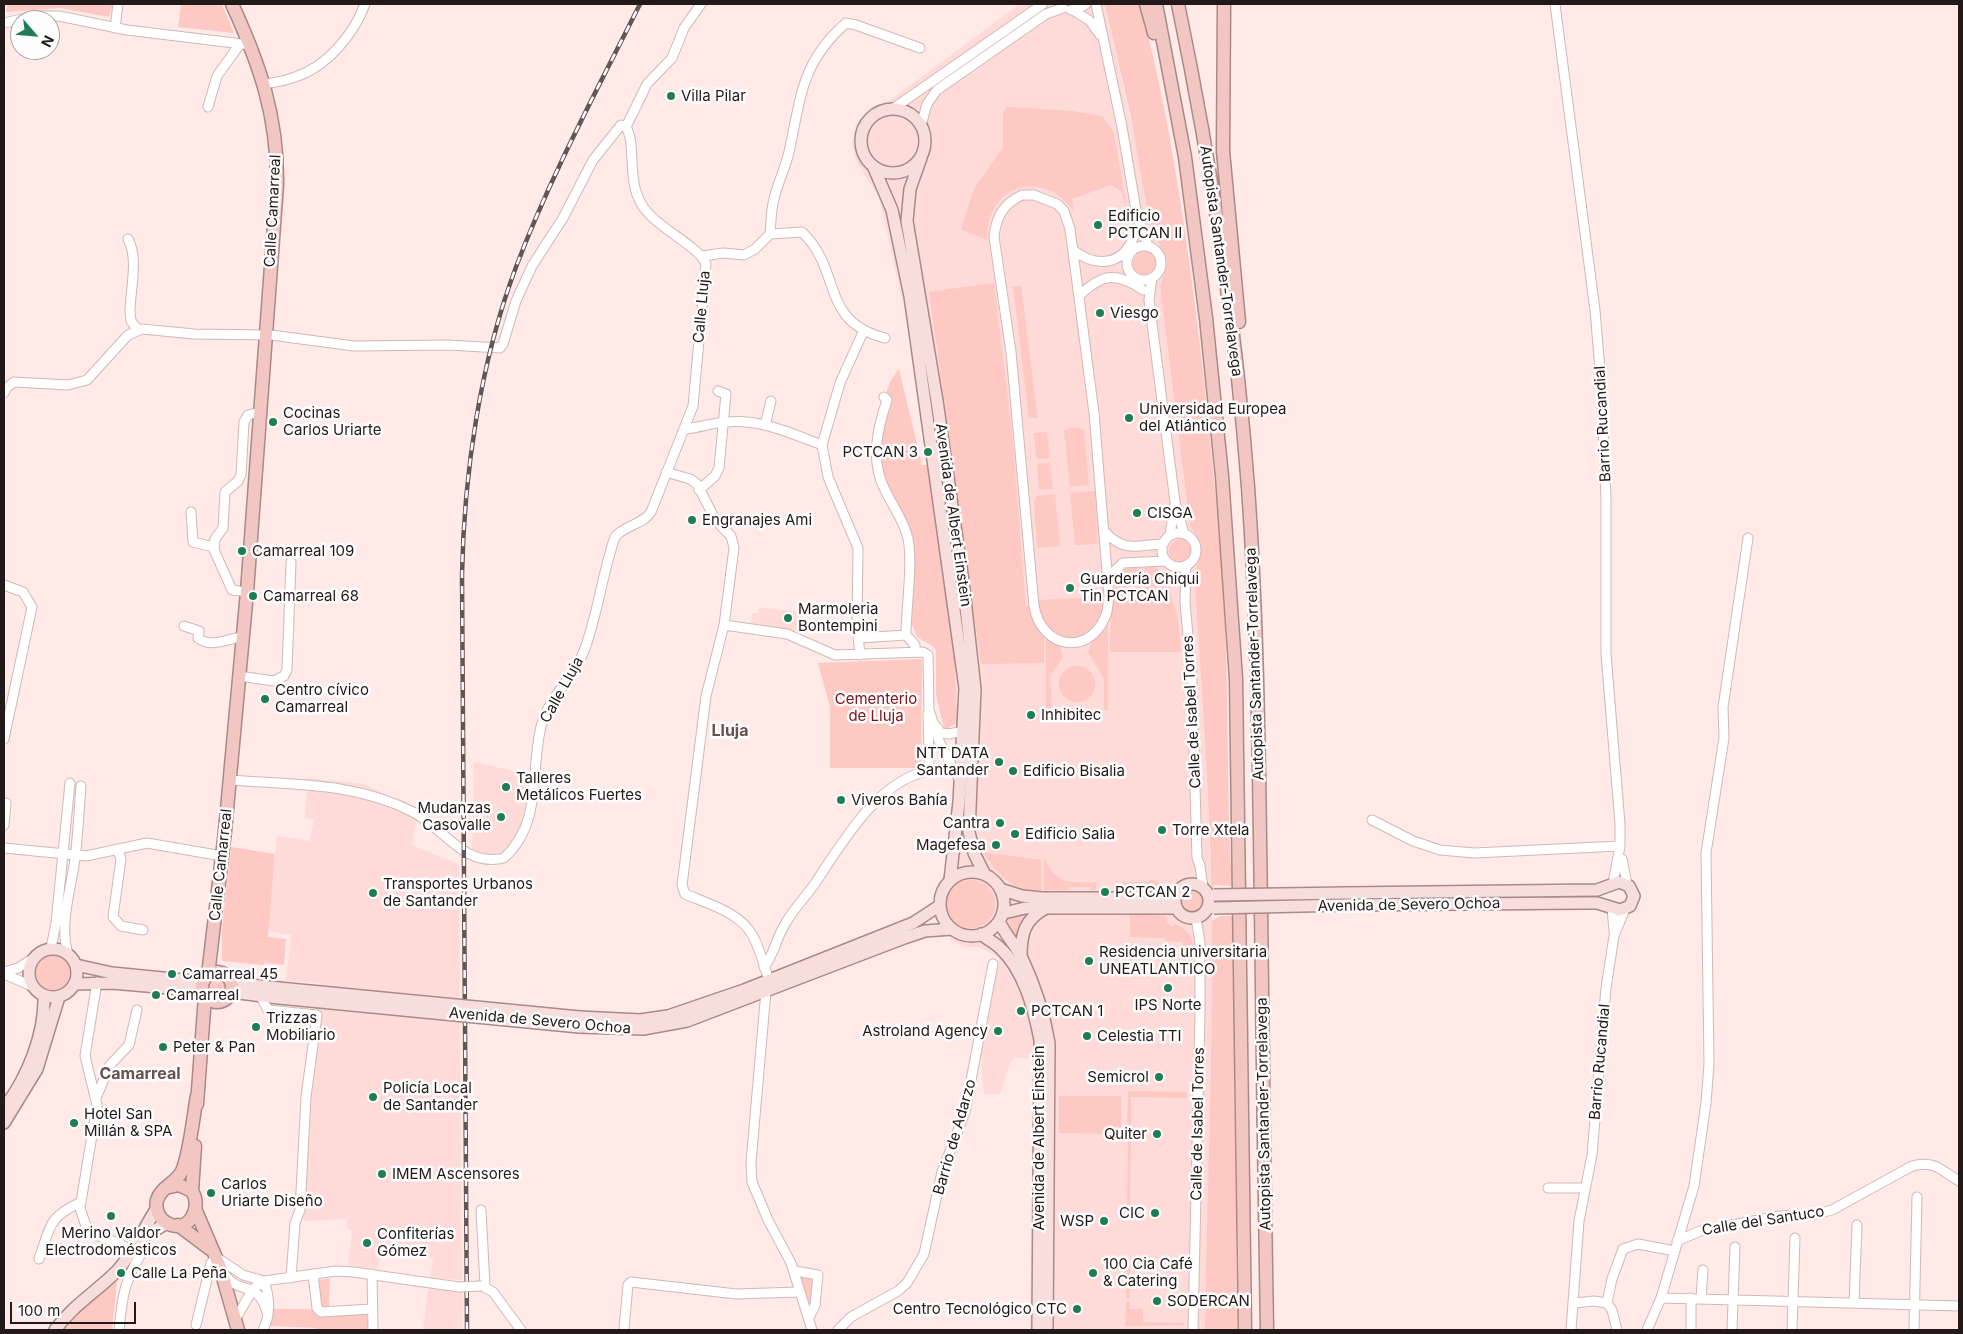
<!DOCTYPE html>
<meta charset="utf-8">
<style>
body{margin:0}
#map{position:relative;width:1963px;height:1334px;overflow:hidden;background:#ffeae8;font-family:Inter,sans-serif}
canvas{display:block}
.frame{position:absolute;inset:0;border:5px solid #221a19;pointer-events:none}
.north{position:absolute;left:10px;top:10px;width:50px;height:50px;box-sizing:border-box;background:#fdfdfd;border:1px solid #a5a2a2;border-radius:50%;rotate:117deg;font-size:14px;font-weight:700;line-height:20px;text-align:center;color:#221a19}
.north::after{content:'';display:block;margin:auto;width:18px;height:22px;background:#1f7d54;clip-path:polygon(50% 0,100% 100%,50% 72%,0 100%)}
.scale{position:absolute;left:10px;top:1302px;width:126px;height:22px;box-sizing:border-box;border:2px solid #221a19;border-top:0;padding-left:6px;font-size:15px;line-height:18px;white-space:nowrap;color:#221a19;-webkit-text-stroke:4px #fdfdfd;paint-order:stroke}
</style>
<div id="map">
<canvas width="1963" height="1334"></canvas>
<div class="frame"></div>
<div class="north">N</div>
<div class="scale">100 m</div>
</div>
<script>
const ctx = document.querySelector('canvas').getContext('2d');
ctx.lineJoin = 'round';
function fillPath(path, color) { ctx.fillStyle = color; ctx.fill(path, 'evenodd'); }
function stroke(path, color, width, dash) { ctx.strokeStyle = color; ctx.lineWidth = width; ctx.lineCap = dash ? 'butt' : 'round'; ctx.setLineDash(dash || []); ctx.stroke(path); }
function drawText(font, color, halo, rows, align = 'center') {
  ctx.font = font + ' Inter,sans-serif'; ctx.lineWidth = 5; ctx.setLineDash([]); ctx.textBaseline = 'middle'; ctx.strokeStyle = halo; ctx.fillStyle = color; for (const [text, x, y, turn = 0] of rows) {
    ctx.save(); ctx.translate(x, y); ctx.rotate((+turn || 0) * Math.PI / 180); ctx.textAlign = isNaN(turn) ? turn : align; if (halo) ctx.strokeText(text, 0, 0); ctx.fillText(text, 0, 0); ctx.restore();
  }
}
const built = new Path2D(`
 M1019,4H1105L1158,246L1166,257L1167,264L1160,286L1190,526L1203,548L1201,559L1194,572L1206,740L1212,924V1059L1205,1330H1030L1034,1059L1015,1058L1010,1063L1000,1094H984L981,1059H979L994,972L1000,958L979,947H966L952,941L938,924L934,907L949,856L957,723L955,661L910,335L879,197L857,163L852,143L855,126L870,108L892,99Z
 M759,607L804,613L799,632L751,624L752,613H758Z
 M474,762L532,775L520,831L511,845L501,856L492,857L472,852Z
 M308,778L365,784L418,811L412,845L459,864L462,1280L430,1278L433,1258L380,1253L378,1269L348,1266L352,1231L347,1228V1219L304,1221L319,983L286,981L291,935L268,931L277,836L310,841L314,819L305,818Z
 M428,1287L463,1293L462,1330H423Z`);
const green = new Path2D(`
 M7,4H113L109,17L60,8L6,12Z
 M181,4H222L234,33L178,27Z
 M1105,4H1140C1166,100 1181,199 1194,298C1208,407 1219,517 1225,627C1229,713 1226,800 1232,886L1214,885L1212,921L1220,916H1233L1237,1330H1205C1207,1196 1213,1061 1212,926C1211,808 1202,690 1194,572C1205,550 1203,546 1190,526L1160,286L1167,264L1166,257L1151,230L1130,113Z
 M1007,107L1072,111L1102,116L1114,132L1127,209L1121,191L1111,185L1072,199L1074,212C1043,167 986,184 987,240L961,229L974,189L1003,148V113Z
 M1133 263a12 12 0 1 1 24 0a12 12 0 1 1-24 0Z
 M994,283L1012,431L1026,606H1031L1034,622L1044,634V663L981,664L929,292Z
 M1021,286L1038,418H1029L1013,287Z
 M899,369L922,465H928L955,661L957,723L948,728H944L936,695V650L931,645L917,637L913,626H911V538L884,479L879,458L880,441L892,399L886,393L891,380Z
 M1072,428L1084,429L1089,485L1070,487L1064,430Z
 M1047,432L1050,458L1036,459L1034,433Z
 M1050,463L1053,489L1039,490L1037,464Z
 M1095,491L1098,544L1075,545L1070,493Z
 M1055,494L1060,546L1037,548L1034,501H1036V496Z
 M1169 551a12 12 0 1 1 24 0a12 12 0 1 1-24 0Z
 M1154,567C1174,576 1168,586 1173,602C1179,619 1180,635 1181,652H1110L1111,601H1115C1114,563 1121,569 1154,567Z
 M1104,597C1105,649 1044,652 1038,600Z
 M1108,622V710H1104V679L1088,652L1092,640Z
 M1046,637L1060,645L1063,658L1050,675L1052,707L1046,714Z
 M922,659L921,768H830V707L818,663Z
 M1059 684a18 18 0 1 1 36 0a18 18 0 1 1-36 0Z
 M231,847L275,854L268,937L286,939L284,965L266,963V960L264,965L222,961V928Z
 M983,852L1041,860V891C1015,893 996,873 983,852Z
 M1044,856C1054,885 1070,883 1096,882V890H1091V887H1069L1068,890H1044Z
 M1149,879L1158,882L1162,887L1122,889L1123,882H1149Z
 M947 904a24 24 0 1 1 48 0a24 24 0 1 1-48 0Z
 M1178 901a14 14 0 1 1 28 0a14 14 0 1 1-28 0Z
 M1032,912L1017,942L1009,927L1008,919L1014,915Z
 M1130,914L1164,916L1168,918L1166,922L1173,927L1175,924C1196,934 1193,941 1193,962L1182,961V942L1166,941L1165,938L1130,937Z
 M36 973a17 17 0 1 1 34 0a17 17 0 1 1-34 0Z
 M208 987a9 9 0 1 1 18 0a9 9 0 1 1-18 0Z
 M1128,1091L1187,1092V1098L1131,1097V1128H1127Z
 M1059,1096H1121V1134L1059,1133Z
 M1128,1137H1131L1130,1207H1127Z
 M1126,1261H1130V1298H1126Z
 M800,1274L814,1276L812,1301L810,1302L804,1299Z
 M330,1278L329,1308H320L315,1281Z
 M117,1281L112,1330H63L83,1308Z
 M1126,1301H1130V1309H1143V1322L1184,1323V1325L1125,1326Z
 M273,1309H315L316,1315L367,1312L368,1330H317L316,1328L270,1326Z`);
const minor = new Path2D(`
 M1096,4L1122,127L1137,216L1148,246
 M1555,4L1595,310L1601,382L1606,498V654L1620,824V846L1613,883
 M1071,10L1078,9L1086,4
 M1073,10L1090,21L1100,35
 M4,23L35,16H59L127,30L251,45
 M115,28L118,4
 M265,84C275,82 286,81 295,77C327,67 354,34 365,4
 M208,107L217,76L240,44
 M894,108L1043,4
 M921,125L927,104L937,90L1046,14L1063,8
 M1022,195H1034L1057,204L1064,211L1070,229L1094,413L1109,596C1108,602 1108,610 1106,615C1089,658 1041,648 1034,606L1011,352L994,237C996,217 1003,204 1022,195Z
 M770,234C771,222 771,210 774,199C777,185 784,171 788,156C801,101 799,64 846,23L856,25L920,48
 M128,239C139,259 130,290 130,312L131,321L138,330
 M1127 263a17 17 0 1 1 34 0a17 17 0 1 1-34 0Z
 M1073,250C1096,268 1123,266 1134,236
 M703,256L723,253L744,255L755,249L770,234L802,232C843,271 819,321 885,338
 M1152,278L1149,300L1175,502L1184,534
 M1080,295C1103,273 1117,272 1143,290
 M4,393L6,388L14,382L68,385L87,380L128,335L142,329L194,334L271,335L354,346L448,345L500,348L503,344L516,301L532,266L563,218L593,160L621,125L626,127
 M884,397L887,400C877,430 870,461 885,490C893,507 904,520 908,539C913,564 906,608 906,635L915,645V652
 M765,425L771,401
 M684,429C698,428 712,423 726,422C759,418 792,434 822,445
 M666,472L690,479L697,484L716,521L731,536L734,548L724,625L706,696L682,885L685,894C708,904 740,912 753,936C760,949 764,966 769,980
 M699,490L715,476L719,468L726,394L718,391
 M191,512L193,542L214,547
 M1105,532C1125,553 1137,545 1163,544
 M1162 550a17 17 0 1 1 34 0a17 17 0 1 1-34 0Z
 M1170,535L1174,507
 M1186,565L1185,602L1192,681L1197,858L1200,866L1203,888
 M1109,576L1123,563L1166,561
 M4,585L23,592L32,607L4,739
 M247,592L232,590L214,550L215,539L223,528L225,492L238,481L241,475L244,422L248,415L260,412
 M724,625L787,634L835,655L923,652L928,655L929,710L939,741L960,781
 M184,626L199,631L198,638C212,649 227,638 243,637
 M860,638L906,635
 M860,655L857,626L858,548L828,477L822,445L840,383L863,332
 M239,676L274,681L284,676L287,670L291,562
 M935,725L941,733L949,734L964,731
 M230,780C292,785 355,782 413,812C444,828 464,868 504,858C544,822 529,768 542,723C550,696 574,677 584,651C598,614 602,574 615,537C624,525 643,525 651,512L693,406L706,264C699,246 655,227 642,205C626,180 637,145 626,127L647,84L672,58L684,28L701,4
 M1372,820L1413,841L1440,850L1474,853L1620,846
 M4,825L6,803
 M4,848L86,856L147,843L222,856
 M118,851L121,859L113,917L121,926L143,930
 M1622,859L1627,884
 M1612,908L1614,931
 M51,948L56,923L70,783
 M68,954C59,924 71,889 75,859C78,835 79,810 81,786
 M764,967C774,955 776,939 784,926C792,910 806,897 816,882C842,843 877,782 927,771L929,764L928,713
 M4,972L18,968L34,958
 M4,974L32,986
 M97,982L85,1056L97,1105L80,1208L87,1229L93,1234L121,1244L131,1251
 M766,991L751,1162L752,1182L768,1220L791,1263L812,1330
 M261,997L268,1010L317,1015L306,1097L300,1210L295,1223L291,1278
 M96,1098L110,1065L129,1045L137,1010
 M1548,1188H1585
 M481,1210L485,1286
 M1677,1241L1700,1231L1780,1216L1815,1214L1832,1210L1912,1166C1934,1160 1941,1170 1959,1181
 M39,1259C51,1226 47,1218 81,1202
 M795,1271L818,1275L815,1305L809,1318
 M224,1273C239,1298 257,1276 268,1315
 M313,1274L317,1308L321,1312L372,1309
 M372,1274L373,1330
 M482,1286L493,1292L521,1330
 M1661,1298L1959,1306
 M1701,1298L1703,1270
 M1575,1303L1594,1301L1607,1303L1612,1310L1617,1330
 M1607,1303L1612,1279L1623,1249L1638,1244L1675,1251
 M1854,1303L1857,1225
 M236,1318L253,1289L264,1281
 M196,1325L211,1263L216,1257L243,1275L264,1281L336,1271L353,1272L459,1287
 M624,1328L628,1285L631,1282L736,1294L799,1292
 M119,1330C122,1299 124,1281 141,1254L137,1244
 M263,1330C271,1314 270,1298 264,1281
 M838,1330L851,1317L898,1291L907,1283L924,1254L942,1172L965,1112L993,964
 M1193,1330L1200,1012V943L1196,918
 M1571,1330L1579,1221L1592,1155L1606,988L1614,936L1625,909
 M1647,1330L1661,1298L1694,1186L1706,1103L1709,1064L1706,853L1724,738L1723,707L1748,538
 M1691,1330V1298
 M1732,1330L1735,1247
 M1792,1330L1795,1238
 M1914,1330L1917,1197`);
const major = new Path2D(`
 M861 141a32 32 0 1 1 64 0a32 32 0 1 1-64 0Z
 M921,158L910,189L907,221L937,401L963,581L975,689L969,832L974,853L984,873
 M874,168L892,210L910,296L965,688L959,802L950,880
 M940 904a32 32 0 1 1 64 0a32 32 0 1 1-64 0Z
 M1175 901a17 17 0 1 1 34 0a17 17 0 1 1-34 0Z
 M1000,889L1022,896L1042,898H1174
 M1346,905L1583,903H1597L1620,910L1630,906L1634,896L1629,886L1619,882L1597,890L1346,893
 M1004,913L1025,908H1175
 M999,921C1005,935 1016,945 1022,958C1035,986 1044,1012 1049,1043L1047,1330
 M981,934C987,939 995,943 1000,948C1024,970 1034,1009 1040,1040L1038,1330
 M29 973a24 24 0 1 1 48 0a24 24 0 1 1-48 0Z
 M1021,956C1021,933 1025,919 1046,908
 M76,965L112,973L203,982
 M232,983L279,988
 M75,984L112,983L203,991
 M231,992L279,998
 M580,1017L640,1020L668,1016L744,990L913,923L939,906
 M579,1027L643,1029L687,1021L904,938L925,931L952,929
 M4,1108C27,1078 45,1035 44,996
 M4,1123L37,1069L59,997
 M140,1239L167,1223
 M55,1330C72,1306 96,1292 117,1271C134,1252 143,1229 157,1208`);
const highway = new Path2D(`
 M1146,4L1154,33
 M1156,4L1185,157L1206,318L1222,476L1236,679L1245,1330
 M1178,4C1211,163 1236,325 1248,487C1258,628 1259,768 1261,909C1263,1049 1264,1190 1267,1330
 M1224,4L1223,151L1239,322
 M202 987a15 15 0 1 1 30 0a15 15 0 1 1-30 0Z
 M208,975L225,831L247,592L277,185C278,117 260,65 232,4
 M197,1104L205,996
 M165,1188L179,1185L192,1191C203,1208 188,1235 167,1223C158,1218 155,1208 157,1200C161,1187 176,1183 182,1171C190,1153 193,1117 197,1096
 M192,1191L195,1146
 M196,1211L220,1267L238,1330
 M178,1225L210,1249`);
const rail = new Path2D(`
 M467,1330L462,575C464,473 480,363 516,267C550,177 597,90 640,4`);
const minorBridge = new Path2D(`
 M459,1287L482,1286`);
const majorBridge = new Path2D(`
 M1214,895L1346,893
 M1214,908L1346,905
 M279,988L580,1017
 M279,998L579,1027`);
const markers = [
 [671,96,5,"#1f7d54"],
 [1098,225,5,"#1f7d54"],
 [1100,313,5,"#1f7d54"],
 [1129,418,5,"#1f7d54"],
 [273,422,5,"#1f7d54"],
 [928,452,5,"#1f7d54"],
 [1137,513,5,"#1f7d54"],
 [692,520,5,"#1f7d54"],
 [242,551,5,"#1f7d54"],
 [1070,588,5,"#1f7d54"],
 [253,596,5,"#1f7d54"],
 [788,618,5,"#1f7d54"],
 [265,699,5,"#1f7d54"],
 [1031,715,5,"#1f7d54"],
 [999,762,5,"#1f7d54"],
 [1013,771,5,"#1f7d54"],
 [506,787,5,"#1f7d54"],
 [841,800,5,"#1f7d54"],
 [501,817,5,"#1f7d54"],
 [1000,823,5,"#1f7d54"],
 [1162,830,5,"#1f7d54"],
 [1015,834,5,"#1f7d54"],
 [996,845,5,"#1f7d54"],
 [1105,892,5,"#1f7d54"],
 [373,893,5,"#1f7d54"],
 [1089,961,5,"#1f7d54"],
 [172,974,5,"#1f7d54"],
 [1168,988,5,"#1f7d54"],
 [156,995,5,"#1f7d54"],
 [1021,1011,5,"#1f7d54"],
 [256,1027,5,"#1f7d54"],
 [998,1031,5,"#1f7d54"],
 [1087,1036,5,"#1f7d54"],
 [163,1047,5,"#1f7d54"],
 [1159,1077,5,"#1f7d54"],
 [373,1097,5,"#1f7d54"],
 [74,1123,5,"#1f7d54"],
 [1157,1134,5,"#1f7d54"],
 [382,1174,5,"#1f7d54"],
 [211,1193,5,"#1f7d54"],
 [1155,1213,5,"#1f7d54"],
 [111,1216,5,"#1f7d54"],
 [1104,1221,5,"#1f7d54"],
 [367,1243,5,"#1f7d54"],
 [121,1273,5,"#1f7d54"],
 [1093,1273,5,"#1f7d54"],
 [1157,1301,5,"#1f7d54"],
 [1077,1309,5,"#1f7d54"]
];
const poiNames = [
 ["Villa Pilar",681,96],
 ["Edificio",1108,216],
 ["PCTCAN II",1108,233],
 ["Viesgo",1110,313],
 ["Universidad Europea",1139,409],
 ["del Atlántico",1139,426],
 ["Cocinas",283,413],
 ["Carlos Uriarte",283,430],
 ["PCTCAN 3",918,452,"right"],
 ["CISGA",1147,513],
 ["Engranajes Ami",702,520],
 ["Camarreal 109",252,551],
 ["Guardería Chiqui",1080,579],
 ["Tin PCTCAN",1080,596],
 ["Camarreal 68",263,596],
 ["Marmoleria",798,609],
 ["Bontempini",798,626],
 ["Centro cívico",275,690],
 ["Camarreal",275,707],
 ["Inhibitec",1041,715],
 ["NTT DATA",989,753,"right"],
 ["Santander",989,770,"right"],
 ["Edificio Bisalia",1023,771],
 ["Talleres",516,778],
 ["Metálicos Fuertes",516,795],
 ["Viveros Bahía",851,800],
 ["Mudanzas",491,808,"right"],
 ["Casovalle",491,825,"right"],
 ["Cantra",990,823,"right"],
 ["Torre Xtela",1172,830],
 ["Edificio Salia",1025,834],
 ["Magefesa",986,845,"right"],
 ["Transportes Urbanos",383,884],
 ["de Santander",383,901],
 ["PCTCAN 2",1115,892],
 ["Residencia universitaria",1099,952],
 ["UNEATLANTICO",1099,969],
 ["Camarreal 45",182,974],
 ["Camarreal",166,995],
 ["IPS Norte",1168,1005,"center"],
 ["PCTCAN 1",1031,1011],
 ["Trizzas",266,1018],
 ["Mobiliario",266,1035],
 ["Astroland Agency",988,1031,"right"],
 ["Celestia TTI",1097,1036],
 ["Peter & Pan",173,1047],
 ["Semicrol",1149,1077,"right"],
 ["Policía Local",383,1088],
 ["de Santander",383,1105],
 ["Hotel San",84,1114],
 ["Millán & SPA",84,1131],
 ["Quiter",1147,1134,"right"],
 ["IMEM Ascensores",392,1174],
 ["Carlos",221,1184],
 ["Uriarte Diseño",221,1201],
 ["CIC",1145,1213,"right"],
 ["WSP",1094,1221,"right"],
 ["Merino Valdor",111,1233,"center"],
 ["Electrodomésticos",111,1250,"center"],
 ["Confiterías",377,1234],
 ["Gómez",377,1251],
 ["100 Cia Café",1103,1264],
 ["& Catering",1103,1281],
 ["Calle La Peña",131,1273],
 ["SODERCAN",1167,1301],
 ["Centro Tecnológico CTC",1067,1309,"right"]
];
const streetNames = [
 ["Calle Camarreal",273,211,-87],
 ["Autopista Santander-Torrelavega",1221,261,82],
 ["Calle Lluja",702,307,-85],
 ["Barrio Rucandial",1603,424,-93],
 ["Avenida de Albert Einstein",953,515,82],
 ["Autopista Santander-Torrelavega",1255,664,-92],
 ["Calle Lluja",562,690,-61],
 ["Calle de Isabel Torres",1192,712,-93],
 ["Calle Camarreal",221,865,-84],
 ["Avenida de Severo Ochoa",1409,905,-1],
 ["Avenida de Severo Ochoa",540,1021,5],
 ["Barrio Rucandial",1600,1062,-85],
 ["Autopista Santander-Torrelavega",1264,1114,-91],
 ["Calle de Isabel Torres",1198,1124,-89],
 ["Barrio de Adarzo",955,1137,-74],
 ["Avenida de Albert Einstein",1039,1138,-90],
 ["Calle del Santuco",1763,1221,-9]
];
const parkNames = [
 ["Cementerio",876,699],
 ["de Lluja",876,716]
];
const neighbourhoodNames = [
 ["Lluja",730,731],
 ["Camarreal",140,1074]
];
fillPath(built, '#fedbd8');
fillPath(green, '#fec8c3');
stroke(minor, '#d1b8b5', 11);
stroke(major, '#a98a88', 14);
stroke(highway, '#a98a88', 15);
stroke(minor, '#fff', 9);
stroke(major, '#f7dddb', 11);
stroke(highway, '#f2c7c3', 12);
stroke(rail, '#625655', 4.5);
stroke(rail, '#fdfdfd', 2.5, [8]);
stroke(minorBridge, '#d1b8b5', 11, []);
stroke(majorBridge, '#a98a88', 14, []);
stroke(minorBridge, '#fff', 9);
stroke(majorBridge, '#f7dddb', 11);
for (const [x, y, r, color] of markers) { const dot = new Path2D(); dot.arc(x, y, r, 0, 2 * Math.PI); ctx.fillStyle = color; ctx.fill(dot); stroke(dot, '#fdfdfd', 2); }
drawText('15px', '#221a19', '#fdfdfd', poiNames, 'left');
drawText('15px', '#221a19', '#fdfdfd', streetNames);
drawText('15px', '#7a1418', '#fdfdfd', parkNames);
drawText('bold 16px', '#66514e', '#fdfdfd', neighbourhoodNames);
</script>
